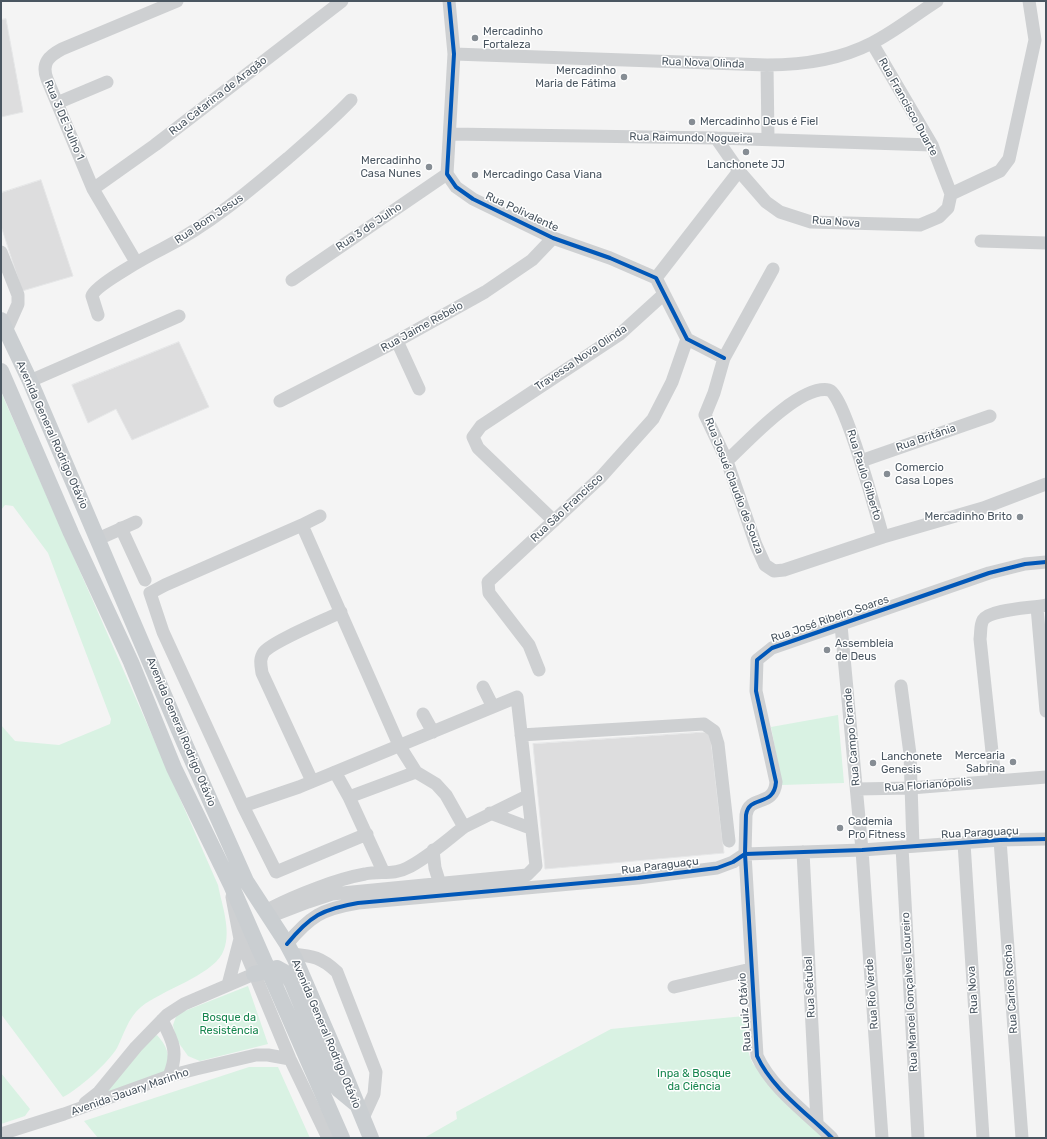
<!DOCTYPE html>
<meta charset="utf-8">
<style>
body{margin:0}
#map{position:relative;width:1047px;height:1139px;overflow:hidden;background:#f4f4f4;font-family:Rubik,sans-serif}
canvas{display:block}
.frame{position:absolute;inset:0;border:2px solid #4a5661;pointer-events:none}
</style>
<div id="map">
<canvas width="1047" height="1139"></canvas>
<div class="frame"></div>
</div>
<script>
const ctx = document.querySelector('canvas').getContext('2d');
ctx.lineJoin = 'round';
function fillPath(path, color) { ctx.fillStyle = color; ctx.fill(path, 'evenodd'); }
function stroke(path, color, width, dash) { ctx.strokeStyle = color; ctx.lineWidth = width; ctx.lineCap = dash ? 'butt' : 'round'; ctx.setLineDash(dash || []); ctx.stroke(path); }
function drawText(font, color, halo, rows, align = 'center') {
  ctx.font = font + ' Rubik,sans-serif'; ctx.lineWidth = 3; ctx.setLineDash([]); ctx.textBaseline = 'middle'; ctx.strokeStyle = halo; ctx.fillStyle = color; for (const [text, x, y, turn = 0] of rows) {
    ctx.save(); ctx.translate(x, y); ctx.rotate((+turn || 0) * Math.PI / 180); ctx.textAlign = isNaN(turn) ? turn : align; if (halo) ctx.strokeText(text, 0, 0); ctx.fillText(text, 0, 0); ctx.restore();
  }
}
const green = new Path2D(`
 M1,392L218,885C222,906 233,934 222,954C210,976 162,990 141,1007C128,1018 124,1034 117,1048C109,1062 78,1090 63,1097L1,1014V725L15,741L59,745L110,724L111,719L48,553L13,506L5,505L1,510Z
 M838,715L844,783L782,785L771,727Z
 M248,986L268,1044L200,1061L188,1056L176,1039L173,1025L177,1014Z
 M744,1016C748,1032 745,1050 753,1064L823,1138H424L457,1119L456,1112L611,1029Z
 M157,1035C169,1048 172,1061 163,1076L107,1093L105,1090L150,1038Z
 M249,1067H278L310,1138H98L84,1121Z
 M1,1073L30,1109L25,1116L1,1124Z`);
const building = new Path2D(`
 M6,19L23,112L1,117V20Z
 M41,180L73,276L22,291L1,226V193Z
 M179,342L209,407L132,440L116,409L88,423L72,385Z
 M710,732L724,853L545,869L533,744Z`);
const minor = new Path2D(`
 M449,1L454,54L447,174L456,187L473,199L553,238L610,258L656,278L687,339L724,358
 M872,43L932,145L951,194
 M454,54L767,65C803,65 839,60 872,43C894,32 915,15 937,1
 M767,65L768,139
 M57,103L107,82
 M450,134L716,138L932,145
 M716,138L739,171L766,202L780,212L811,222L920,225L939,217L948,208L951,194
 M93,189L155,145L342,1
 M951,194L1000,171L1009,159L1035,40L1029,1
 M981,241L1046,243
 M1,252L18,295V304L6,331
 M136,262L93,189L47,79C41,63 49,56 62,49L177,1
 M773,269L724,358L714,393L705,415L727,461L756,545L765,565L774,571L784,570L883,537L983,508L1046,484
 M656,278L739,171
 M292,280L447,174
 M98,315L92,296C95,285 150,255 162,249C209,225 248,192 288,158C310,139 331,121 351,100
 M397,341L419,389
 M30,381L179,316
 M280,401L397,341L485,292L532,260L553,238
 M727,461C747,442 800,384 829,390C844,393 877,517 883,537
 M861,461L990,416
 M554,521L478,448L473,437L481,426L620,334L664,294
 M302,525L320,516
 M121,528L145,580
 M98,539L136,522
 M1037,607L1046,711
 M841,625L862,850L882,1138
 M539,670L529,645L489,593L488,582L601,477L653,419L672,382L687,339
 M901,686L910,754L913,846
 M483,687L493,707
 M423,714L433,732
 M521,735L704,724L714,731L718,744L729,841
 M335,772L349,797
 M995,780L980,639C981,633 980,625 983,620C990,609 1032,608 1046,605
 M312,781L262,673C261,665 259,659 264,652C273,641 325,620 341,612
 M857,789L911,788L1046,777
 M243,806L163,632L150,593L165,585L302,525L399,745L416,772L349,797L383,871
 M490,813L530,828
 M464,827L527,796
 M1000,840L1022,1138
 M964,843L983,1138
 M902,847L918,1138
 M433,850L435,868L440,884
 M803,852L817,1122
 M232,897L240,939L290,1059L328,1138
 M271,908C296,895 337,879 365,874C379,871 395,875 407,868C426,859 447,840 464,827L446,795L436,784L416,772
 M269,917L308,902L332,894L527,875L536,866L517,697L299,787L243,806L276,872L367,834
 M287,944C310,916 322,909 358,903L638,878L717,868L733,862L745,854L862,850L1000,840L1046,839
 M292,954C313,956 321,957 337,972L376,1072L374,1094L363,1118
 M228,985L240,939
 M674,987L751,969
 M162,1020C173,1041 179,1053 169,1076
 M85,1103L99,1092L136,1047L167,1015L184,1004L254,974
 M1,1134L64,1114L169,1076L196,1069L256,1055H268L290,1059
 M832,1138C807,1113 772,1089 757,1056L745,854L746,815C749,794 774,808 776,782L756,691L757,660L772,648L989,573L1025,564L1046,562`);
const major = new Path2D(`
 M1,320L30,381L184,742L246,881L287,944L295,959L343,1070L371,1138
 M1,371L71,533L131,662L174,768L231,885L342,1138
 M254,974L277,968L286,973L292,983L332,1079L338,1089L355,1103`);
const cycleway = new Path2D(`
 M449,1L454,54L447,174L456,187L473,199L553,238L610,258L656,278L687,339L724,358
 M287,944C310,916 322,909 358,903L638,878L717,868L733,862L745,854L862,850L1000,840L1046,839
 M832,1138C807,1113 772,1089 757,1056L745,854L746,815C749,794 774,808 776,782L756,691L757,660L772,648L989,573L1025,564L1046,562`);
const markers = [
 [475,38,4,"#868d94"],
 [624,77,4,"#868d94"],
 [692,122,4,"#868d94"],
 [746,152,4,"#868d94"],
 [429,167,4,"#868d94"],
 [475,175,4,"#868d94"],
 [887,474,4,"#868d94"],
 [1020,517,4,"#868d94"],
 [827,650,4,"#868d94"],
 [1013,762,4,"#868d94"],
 [873,763,4,"#868d94"],
 [840,828,4,"#868d94"]
];
const poiNames = [
 ["Mercadinho",483,32],
 ["Fortaleza",483,45],
 ["Mercadinho",616,71,"right"],
 ["Maria de Fátima",616,84,"right"],
 ["Mercadinho Deus é Fiel",700,122],
 ["Mercadinho",421,161,"right"],
 ["Casa Nunes",421,174,"right"],
 ["Lanchonete JJ",746,165,"center"],
 ["Mercadingo Casa Viana",483,175],
 ["Comercio",895,468],
 ["Casa Lopes",895,481],
 ["Mercadinho Brito",1012,517,"right"],
 ["Assembleia",835,644],
 ["de Deus",835,657],
 ["Mercearia",1005,756,"right"],
 ["Sabrina",1005,769,"right"],
 ["Lanchonete",881,757],
 ["Genesis",881,770],
 ["Cademia",848,822],
 ["Pro Fitness",848,835]
];
const streetNames = [
 ["Rua Nova Olinda",703,63,2],
 ["Rua Catarina de Aragão",218,96,-38],
 ["Rua Francisco Duarte",908,107,61],
 ["Rua 3 DE Julho 1",64,120,67],
 ["Rua Raimundo Nogueira",691,138,1],
 ["Rua Polivalente",522,212,25],
 ["Rua Bom Jesus",209,219,-34],
 ["Rua Nova",836,222,4],
 ["Rua 3 de Julho",369,227,-34],
 ["Rua Jaime Rebelo",422,327,-29],
 ["Travessa Nova Olinda",581,358,-34],
 ["Avenida General Rodrigo Otávio",52,435,66],
 ["Rua Britânia",926,438,-19],
 ["Rua Paulo Gilberto",864,475,73],
 ["Rua Josué Claudio de Souza",734,486,69],
 ["Rua São Francisco",567,508,-43],
 ["Rua José Ribeiro Soares",830,619,-19],
 ["Avenida General Rodrigo Otávio",181,732,67],
 ["Rua Campo Grande",852,737,-95],
 ["Rua Florianópolis",928,785,-4],
 ["Rua Paraguaçu",980,833,-3],
 ["Rua Paraguaçu",660,866,-7],
 ["Rua Setubal",810,987,-93],
 ["Rua Carlos Rocha",1011,989,-94],
 ["Rua Nova",973,990,-94],
 ["Rua Manoel Gonçalves Loureiro",910,992,-93],
 ["Rua Río Verde",872,994,-94],
 ["Rua Luiz Otávio",745,1012,-94],
 ["Avenida General Rodrigo Otávio",326,1034,67],
 ["Avenida Jauary Marinho",130,1092,-19]
];
const parkNames = [
 ["Bosque da",229,1018],
 ["Resistência",229,1031],
 ["Inpa & Bosque",694,1074],
 ["da Ciência",694,1087]
];
fillPath(green, '#d9f2e3');
fillPath(building, '#ddddde');
stroke(building, '#e5e6e7', 1);
stroke(minor, '#ced0d2', 13);
stroke(major, '#caced1', 16);
stroke(cycleway, '#0057b8', 4);
for (const [x, y, r, color] of markers) { const dot = new Path2D(); dot.arc(x, y, r, 0, 2 * Math.PI); ctx.fillStyle = color; ctx.fill(dot); stroke(dot, '#fff', 1.5); }
drawText('11px', '#4a5661', '#fff', poiNames, 'left');
drawText('11px', '#4a5661', '#fff', streetNames);
drawText('11px', '#17864f', '#fff', parkNames);
</script>
